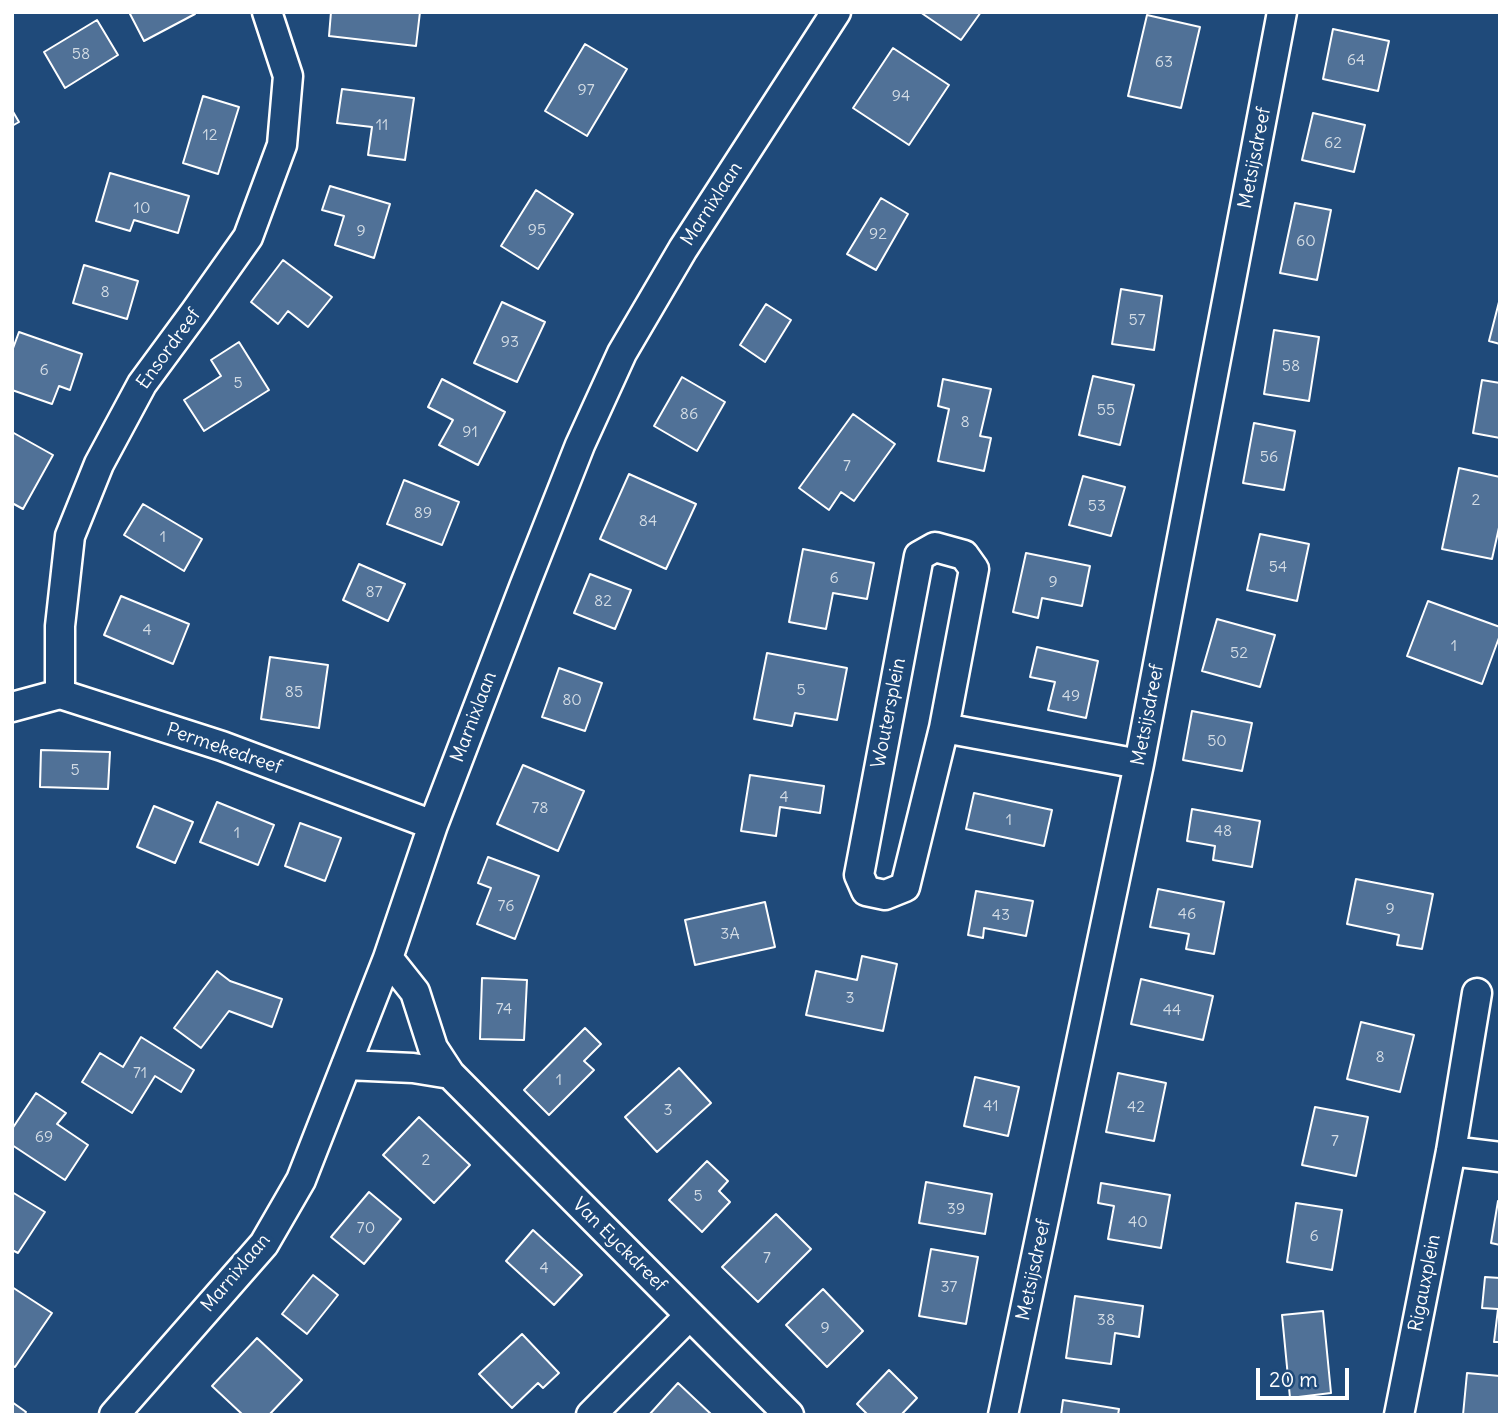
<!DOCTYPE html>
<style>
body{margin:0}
#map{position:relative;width:1512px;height:1427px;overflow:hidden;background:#1f4a7a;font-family:Delius,sans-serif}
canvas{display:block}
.frame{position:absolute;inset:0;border:14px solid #fff;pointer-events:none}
.scale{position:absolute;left:1256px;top:1368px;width:93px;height:32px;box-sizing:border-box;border:4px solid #fff;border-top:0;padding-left:9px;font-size:21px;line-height:24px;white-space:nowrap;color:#fff;-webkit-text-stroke:5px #1f4a7a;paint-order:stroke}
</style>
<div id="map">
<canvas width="1512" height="1427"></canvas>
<div class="frame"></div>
<div class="scale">20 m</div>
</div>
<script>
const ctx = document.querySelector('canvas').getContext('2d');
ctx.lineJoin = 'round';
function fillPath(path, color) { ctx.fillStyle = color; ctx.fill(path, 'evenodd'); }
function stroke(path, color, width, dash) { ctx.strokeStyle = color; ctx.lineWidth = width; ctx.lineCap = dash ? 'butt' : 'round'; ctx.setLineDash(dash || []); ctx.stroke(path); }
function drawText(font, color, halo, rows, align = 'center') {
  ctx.font = font + ' Delius,sans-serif'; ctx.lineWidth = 7; ctx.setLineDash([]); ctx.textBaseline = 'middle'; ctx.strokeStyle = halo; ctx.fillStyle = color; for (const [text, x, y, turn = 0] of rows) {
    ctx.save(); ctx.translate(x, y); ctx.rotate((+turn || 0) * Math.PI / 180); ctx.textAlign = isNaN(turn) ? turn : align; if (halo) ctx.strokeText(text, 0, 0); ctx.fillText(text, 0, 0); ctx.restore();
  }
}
const building = new Path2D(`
 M129,12H194L195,14L144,41Z
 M331,12H420L416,46L329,36Z
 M920,12H981L961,40Z
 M1147,15L1200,27L1181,108L1128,96Z
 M97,20L118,55L65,88L44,52Z
 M1333,29L1389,41L1378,91L1323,79Z
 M585,44L627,69L587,136L545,111Z
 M893,48L949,85L909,145L853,108Z
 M342,89L414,98L405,160L368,155L372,127L337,123Z
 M203,96L239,107L218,174L183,163Z
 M12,110L19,122L12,126Z
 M1313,113L1365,125L1354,172L1302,160Z
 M110,173L189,196L178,233L134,220L130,231L96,221Z
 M330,186L390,204L374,258L335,245L344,216L322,210Z
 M536,190L573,214L538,269L501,246Z
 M881,198L908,214L876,270L847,254Z
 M1295,203L1331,210L1317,280L1280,273Z
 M283,260L332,297L308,327L288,311L278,324L251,302Z
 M84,265L138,281L127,319L73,303Z
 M1121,289L1162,296L1154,350L1112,344Z
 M1500,298V344L1489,341Z
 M502,302L545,322L517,382L474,363Z
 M766,304L791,320L765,362L740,345Z
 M1274,330L1319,337L1309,401L1264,394Z
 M19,332L82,354L70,390L59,386L52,404L12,390V351Z
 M239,342L269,390L204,431L184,400L221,376L211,360Z
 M1093,376L1134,385L1120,445L1079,435Z
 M682,377L725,402L697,451L654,426Z
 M442,379L505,412L478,465L439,445L453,420L428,407Z
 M943,379L991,389L980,436L991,438L984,471L938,461L949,409L938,406Z
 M1482,380L1500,383V438L1473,433Z
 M853,414L895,444L854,501L841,492L829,510L799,488Z
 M1254,423L1295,431L1284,490L1243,483Z
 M12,432L53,455L23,509L12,503Z
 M1459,468L1500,477V523L1492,559L1442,549Z
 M629,474L696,504L666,569L600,539Z
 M1083,476L1125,487L1111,536L1069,525Z
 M404,480L459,502L442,545L387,524Z
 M143,504L202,539L184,571L124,535Z
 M1260,534L1309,544L1297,601L1247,590Z
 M803,549L874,563L867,599L833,593L826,629L789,622Z
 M1026,553L1090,566L1082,606L1042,598L1038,618L1013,612Z
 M359,564L405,584L388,621L343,600Z
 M590,574L631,590L615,629L574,613Z
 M121,596L189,624L173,664L104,635Z
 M1428,601L1500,627V635L1482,684L1407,656Z
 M1217,619L1275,635L1260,687L1202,671Z
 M1037,647L1098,661L1086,718L1048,710L1055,682L1030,677Z
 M767,653L847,668L837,720L795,713L792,726L754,719Z
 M270,657L328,665L319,728L261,719Z
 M559,668L602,683L585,731L542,717Z
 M1192,711L1252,723L1242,771L1183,760Z
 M41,750L110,752L108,789L40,787Z
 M523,765L584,791L558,851L497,824Z
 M750,775L824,786L820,813L780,807L776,836L741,831Z
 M974,793L1052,810L1044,846L966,829Z
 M217,802L274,825L258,865L200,842Z
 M154,806L193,822L175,863L137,847Z
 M1192,809L1260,821L1252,867L1213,860L1215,846L1187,841Z
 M300,823L341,838L325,881L285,866Z
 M488,857L539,876L515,939L477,924L491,888L478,883Z
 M1356,879L1433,894L1422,949L1397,945L1399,935L1347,924Z
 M1158,889L1224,902L1214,954L1186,949L1189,934L1150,927Z
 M976,891L1033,901L1026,936L984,928L983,938L968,935Z
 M765,902L775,947L695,965L685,920Z
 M862,956L897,964L883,1031L806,1015L816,971L857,980Z
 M217,971L230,981L282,999L272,1027L229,1011L201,1048L174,1028Z
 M482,978L527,980L524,1040L480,1039Z
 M1141,979L1213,996L1203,1040L1131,1024Z
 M1361,1022L1414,1035L1400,1092L1347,1079Z
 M585,1028L601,1044L584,1061L594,1070L549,1115L524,1090Z
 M141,1037L194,1070L181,1092L155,1076L132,1113L82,1082L100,1053L123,1067Z
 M679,1068L711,1103L657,1152L625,1117Z
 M1118,1073L1166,1083L1154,1141L1106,1132Z
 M975,1077L1019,1087L1008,1136L964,1126Z
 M36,1093L66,1113L57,1124L88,1145L65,1180L12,1145V1129Z
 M1315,1107L1368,1117L1356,1176L1302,1165Z
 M419,1117L470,1165L434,1203L383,1155Z
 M707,1161L728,1181L719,1191L730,1202L702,1232L669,1200Z
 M926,1182L992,1194L985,1234L919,1223Z
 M1101,1183L1170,1195L1161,1248L1108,1239L1114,1206L1098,1203Z
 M12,1192L45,1212L18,1253L12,1250Z
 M369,1192L401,1219L364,1264L331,1237Z
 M1498,1201L1500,1202V1245L1491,1243Z
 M1296,1203L1342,1210L1332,1270L1287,1262Z
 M776,1214L811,1249L758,1302L722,1267Z
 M533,1230L582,1275L554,1305L506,1261Z
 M931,1249L978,1257L966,1324L919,1316Z
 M313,1275L338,1295L307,1334L282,1314Z
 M1485,1277L1500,1278V1342H1494L1498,1309L1482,1308Z
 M12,1287L52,1313L15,1367L12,1366Z
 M823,1289L863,1331L827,1367L786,1325Z
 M1075,1296L1143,1306L1139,1337L1115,1333L1111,1364L1066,1358Z
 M1323,1311L1331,1393L1290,1398L1282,1315Z
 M522,1334L559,1373L543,1388L538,1383L512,1408L479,1374Z
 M257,1338L302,1380L269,1415H243L212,1386Z
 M889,1370L917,1398L901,1415H868L857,1404Z
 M1467,1373L1500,1376V1415H1463Z
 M678,1383L712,1415H649Z
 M1063,1400L1119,1409L1118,1415H1061Z
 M12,1402L26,1412L24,1415H12Z`);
const street = new Path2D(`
 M935,547L964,555L974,569L944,728L905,887L885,895L866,891L859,875L919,556Z
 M60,694V626L70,536L99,464L142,384L195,312L248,237L282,145L288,76L267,12
 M12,707L60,694L222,746L433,825
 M944,728L1139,764
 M388,958L415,992L433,1048L450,1074L789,1415
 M346,1065L413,1068L450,1074
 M1451,1151L1500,1157
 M114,1415L264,1244L301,1180L388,958L433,825L524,587L580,445L622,353L683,249L836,12
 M591,1415L689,1316
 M1003,1415L1139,764L1282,12
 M1399,1415L1451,1151L1477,993`);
const numberNames = [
 ["58",81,54],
 ["64",1356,60],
 ["63",1164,62],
 ["97",586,90],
 ["94",901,96],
 ["11",382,125],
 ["12",210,135],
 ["62",1333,143],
 ["10",142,208],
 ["95",537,230],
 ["9",361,231],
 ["92",878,234],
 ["60",1306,241],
 ["8",105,292],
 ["57",1137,320],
 ["93",510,342],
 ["58",1291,366],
 ["6",44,370],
 ["5",238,383],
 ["55",1106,410],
 ["86",689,414],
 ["8",965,422],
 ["91",470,432],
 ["56",1269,457],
 ["7",847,466],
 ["2",1476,500],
 ["53",1097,506],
 ["89",423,513],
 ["84",648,521],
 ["1",163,537],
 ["54",1278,567],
 ["6",834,578],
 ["9",1053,582],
 ["87",374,592],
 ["82",603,601],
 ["4",147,630],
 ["1",1454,646],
 ["52",1239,653],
 ["5",801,690],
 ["85",294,692],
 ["49",1071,696],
 ["80",572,700],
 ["50",1217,741],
 ["5",75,770],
 ["4",784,797],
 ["78",540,808],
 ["1",1009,820],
 ["48",1223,831],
 ["1",237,833],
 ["76",506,906],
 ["9",1390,909],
 ["46",1187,914],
 ["43",1001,915],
 ["3A",730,934],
 ["3",850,998],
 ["74",504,1009],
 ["44",1172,1010],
 ["8",1380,1057],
 ["71",140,1073],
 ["1",559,1080],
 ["41",991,1106],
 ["42",1136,1107],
 ["3",668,1110],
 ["69",44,1137],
 ["7",1335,1141],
 ["2",426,1160],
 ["5",698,1196],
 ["39",956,1209],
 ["40",1138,1222],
 ["70",366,1228],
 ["6",1314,1236],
 ["7",767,1258],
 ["4",544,1268],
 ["37",949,1287],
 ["38",1106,1320],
 ["9",825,1328]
];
const streetNames = [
 ["Metsijsdreef",1255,158,-79],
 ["Marnixlaan",712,204,-57],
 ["Ensordreef",169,349,-54],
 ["Woutersplein",889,713,-79],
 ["Metsijsdreef",1148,715,-79],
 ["Marnixlaan",474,717,-69],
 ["Permekedreef",224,749,19],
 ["Van Eyckdreef",619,1245,45],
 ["Metsijsdreef",1034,1270,-78],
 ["Marnixlaan",236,1273,-50],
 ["Rigauxplein",1425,1283,-79]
];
fillPath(building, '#507197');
stroke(building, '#fff', 2);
stroke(street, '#fff', 33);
stroke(street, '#1f4a7a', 28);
drawText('16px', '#d3dce5', null, numberNames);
drawText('19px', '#fff', '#1f4a7a', streetNames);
</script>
